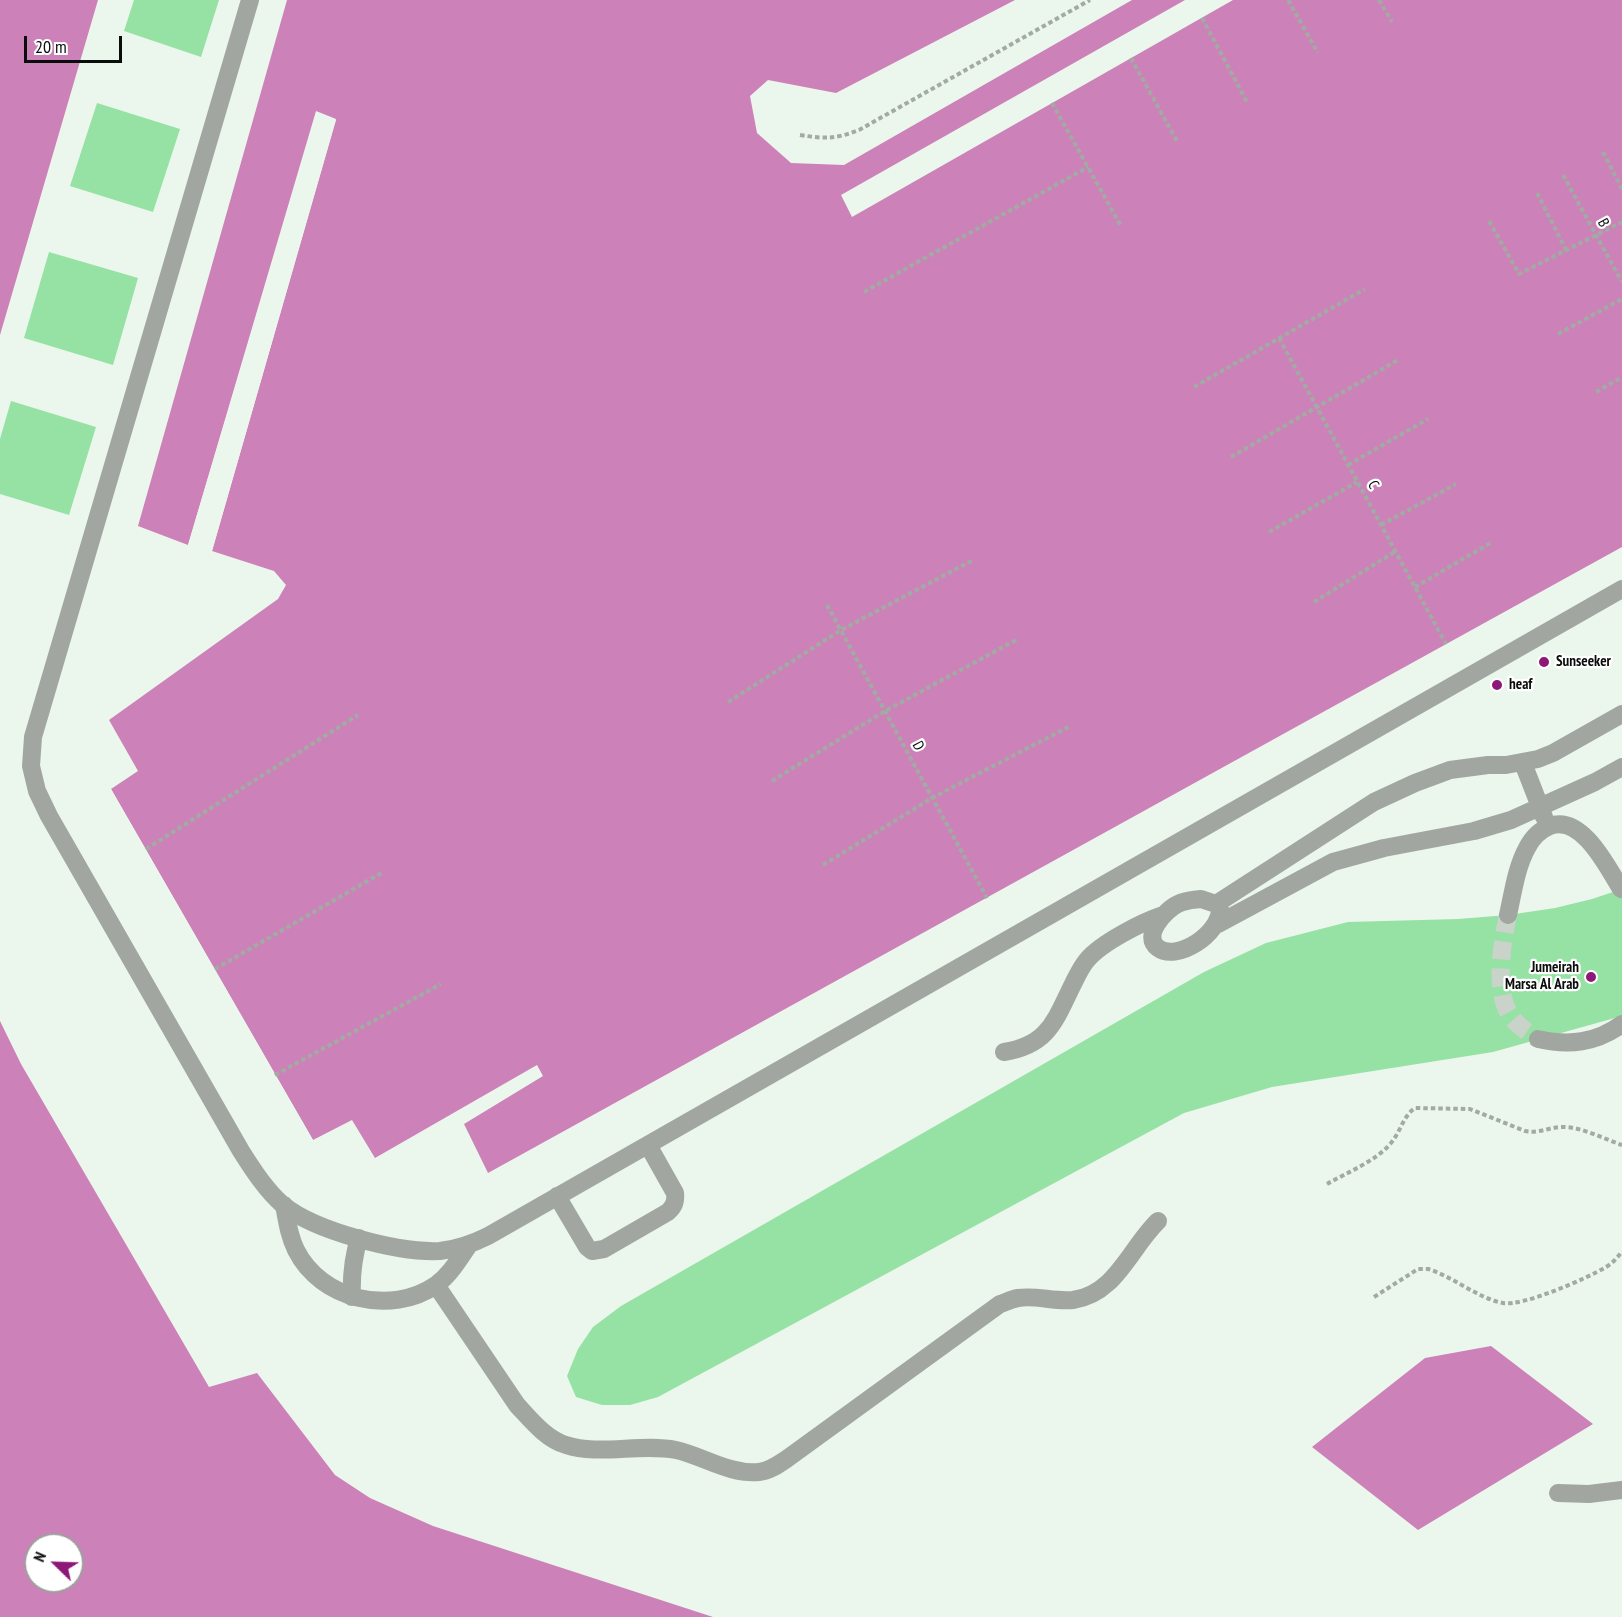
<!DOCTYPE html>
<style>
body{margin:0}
#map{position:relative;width:1622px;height:1617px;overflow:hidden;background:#ebf6ec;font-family:"PT Sans Narrow",sans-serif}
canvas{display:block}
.north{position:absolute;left:24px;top:1533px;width:60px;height:60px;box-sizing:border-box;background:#fff;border:2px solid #9d9f9d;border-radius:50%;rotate:293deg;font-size:16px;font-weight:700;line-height:24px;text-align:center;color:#0a0e0b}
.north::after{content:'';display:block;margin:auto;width:21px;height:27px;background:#8e1878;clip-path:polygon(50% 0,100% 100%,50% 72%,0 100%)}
.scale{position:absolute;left:24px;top:36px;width:98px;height:27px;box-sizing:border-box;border:3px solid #0a0e0b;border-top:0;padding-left:8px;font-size:18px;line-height:21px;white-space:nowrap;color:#0a0e0b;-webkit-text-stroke:4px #fff;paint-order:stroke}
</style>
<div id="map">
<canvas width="1622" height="1617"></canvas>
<div class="north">N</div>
<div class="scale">20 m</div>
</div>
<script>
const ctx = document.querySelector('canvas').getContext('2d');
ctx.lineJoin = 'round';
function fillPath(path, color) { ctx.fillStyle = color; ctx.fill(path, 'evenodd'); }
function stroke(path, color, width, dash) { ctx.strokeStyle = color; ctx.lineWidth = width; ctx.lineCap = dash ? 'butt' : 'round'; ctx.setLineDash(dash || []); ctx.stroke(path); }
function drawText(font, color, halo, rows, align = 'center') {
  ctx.font = font + ' "PT Sans Narrow",sans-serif'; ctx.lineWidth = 4.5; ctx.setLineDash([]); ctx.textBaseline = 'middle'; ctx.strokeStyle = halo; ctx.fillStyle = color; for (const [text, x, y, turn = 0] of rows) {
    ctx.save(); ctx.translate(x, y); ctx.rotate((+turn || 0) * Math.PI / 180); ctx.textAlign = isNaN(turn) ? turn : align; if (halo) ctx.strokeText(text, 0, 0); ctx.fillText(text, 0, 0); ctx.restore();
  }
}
const water = new Path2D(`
 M0,0H98L0,335Z
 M287,0H1015L836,93L768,80L750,96L757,133L791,163L844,165L1132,0H1622V547L488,1173L464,1124L543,1076L537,1065L375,1158L352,1120L313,1140L111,789L138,771L109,720L278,599L286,585L274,571L212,551L336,120L317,112L188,545L138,526Z
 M0,1021L21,1064L209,1387L257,1373L335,1475L370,1498L433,1526L713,1617H0ZM36,1545H72V1581H36Z
 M1491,1346L1593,1424L1418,1530L1312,1447L1425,1358Z`);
const pier = new Path2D(`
 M1185,0H1233L852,217L841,195Z
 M316,111L336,119L212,551L209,550L333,121L318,115L191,546L188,545Z
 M111,789L313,1140L310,1141L273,1077L108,790Z`);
const building = new Path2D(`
 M134,0H219L201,57L124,31Z
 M97,103L180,129L153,212L70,186Z
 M49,252L138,278L113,365L24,338Z
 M11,401L96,427L69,515L0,494V439Z
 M1622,889V1016L1493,1052L1272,1087L1184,1113L658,1397L630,1405H602L576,1397L567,1376L578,1349L593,1327L621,1306L1204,972L1266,943L1348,922L1458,919L1508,915L1555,908L1592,899Z`);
const minorTunnel = new Path2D(`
 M1508,915C1502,943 1493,994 1512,1018C1519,1027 1529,1033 1538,1039`);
const path = new Path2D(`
 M1288,0L1318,53
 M1379,0L1392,22
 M1202,18L1248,104
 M1131,58L1178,143
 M1052,103L1121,226
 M800,135C825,139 836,139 859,130L1090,0
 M1603,152L1622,189
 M1563,175L1622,282
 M1537,193L1566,250
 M1489,221L1519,274L1622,222
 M864,292L1088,167
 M1558,334L1622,299
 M1279,338L1446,644
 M1194,387L1365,289
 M1596,392L1622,377
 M1231,457L1398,360
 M1348,465L1428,419
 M1381,525L1456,484
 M1269,532L1357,482
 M1415,587L1492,542
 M1314,602L1396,551
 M827,605L987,898
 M728,702L841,630L973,560
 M772,781L885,711L1018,639
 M146,849L358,715
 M823,865L932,798L1070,726
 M215,969L383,872
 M275,1075L441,984
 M1327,1184C1348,1172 1376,1161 1391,1143C1401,1131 1403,1116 1415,1108L1470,1109L1525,1131C1538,1134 1549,1127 1563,1127C1582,1127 1604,1139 1622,1145
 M1374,1297L1418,1269H1428C1454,1277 1477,1298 1503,1303C1522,1307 1588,1278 1606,1267C1613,1263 1618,1257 1622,1251`);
const minor = new Path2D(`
 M250,0L33,737L31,766L37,791L49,816L241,1151C253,1170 266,1190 283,1205C315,1231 398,1253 440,1251C457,1249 472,1244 488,1236L1622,589
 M1523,763L1544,817
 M1201,899L1216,904L1220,909C1220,934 1177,962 1158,948C1141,936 1166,909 1178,904C1185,900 1193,900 1201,899Z
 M1216,904L1374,802L1415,783L1450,770L1488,765H1506L1538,759L1553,753L1622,714
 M1508,915C1513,893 1516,868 1527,848C1532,838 1540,830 1550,826C1582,814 1608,868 1621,889
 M1218,924L1333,862L1384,848L1474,831L1511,820L1595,782L1622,767
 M1538,1039C1569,1046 1596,1043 1622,1024
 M1004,1052C1049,1045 1055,1020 1073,984C1077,976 1081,967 1087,960C1101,943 1142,922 1163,915
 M557,1196L587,1247L592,1251L604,1249L668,1212C674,1206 676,1202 675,1193L648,1145
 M284,1205C287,1221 289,1236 296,1250C321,1300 391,1316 436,1285C450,1275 459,1259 469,1245
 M436,1285L517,1405C531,1420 546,1439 566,1445C598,1456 641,1443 676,1450C703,1456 730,1475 759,1472C770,1471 779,1464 788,1458L1000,1304C1006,1302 1012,1299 1018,1298C1036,1295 1054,1302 1073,1300C1116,1294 1130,1248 1158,1221
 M352,1297C351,1276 353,1258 359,1238
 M1558,1493L1589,1494L1622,1490`);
const markers = [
 [1544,662,6,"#8e1878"],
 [1497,685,6,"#8e1878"],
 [1591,977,6,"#8e1878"]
];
const streetNames = [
 ["B",1603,223,61],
 ["C",1373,485,61],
 ["D",918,746,62]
];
const poiNames = [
 ["Sunseeker",1556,662],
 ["heaf",1509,685],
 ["Jumeirah",1579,968,"right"],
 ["Marsa Al Arab",1579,985,"right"]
];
fillPath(water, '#cc82b8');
fillPath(pier, '#ebf6ec');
fillPath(building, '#96e2a4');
stroke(minorTunnel, '#c9d3ca', 18, [18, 9]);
stroke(path, '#a2aba3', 4, [4.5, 3]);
stroke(minor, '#a1a6a1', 18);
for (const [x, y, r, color] of markers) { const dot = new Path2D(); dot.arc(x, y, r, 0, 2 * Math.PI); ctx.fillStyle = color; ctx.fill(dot); stroke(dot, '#fff', 2); }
drawText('15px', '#0a0e0b', '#fff', streetNames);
drawText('bold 15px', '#0a0e0b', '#fff', poiNames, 'left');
</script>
